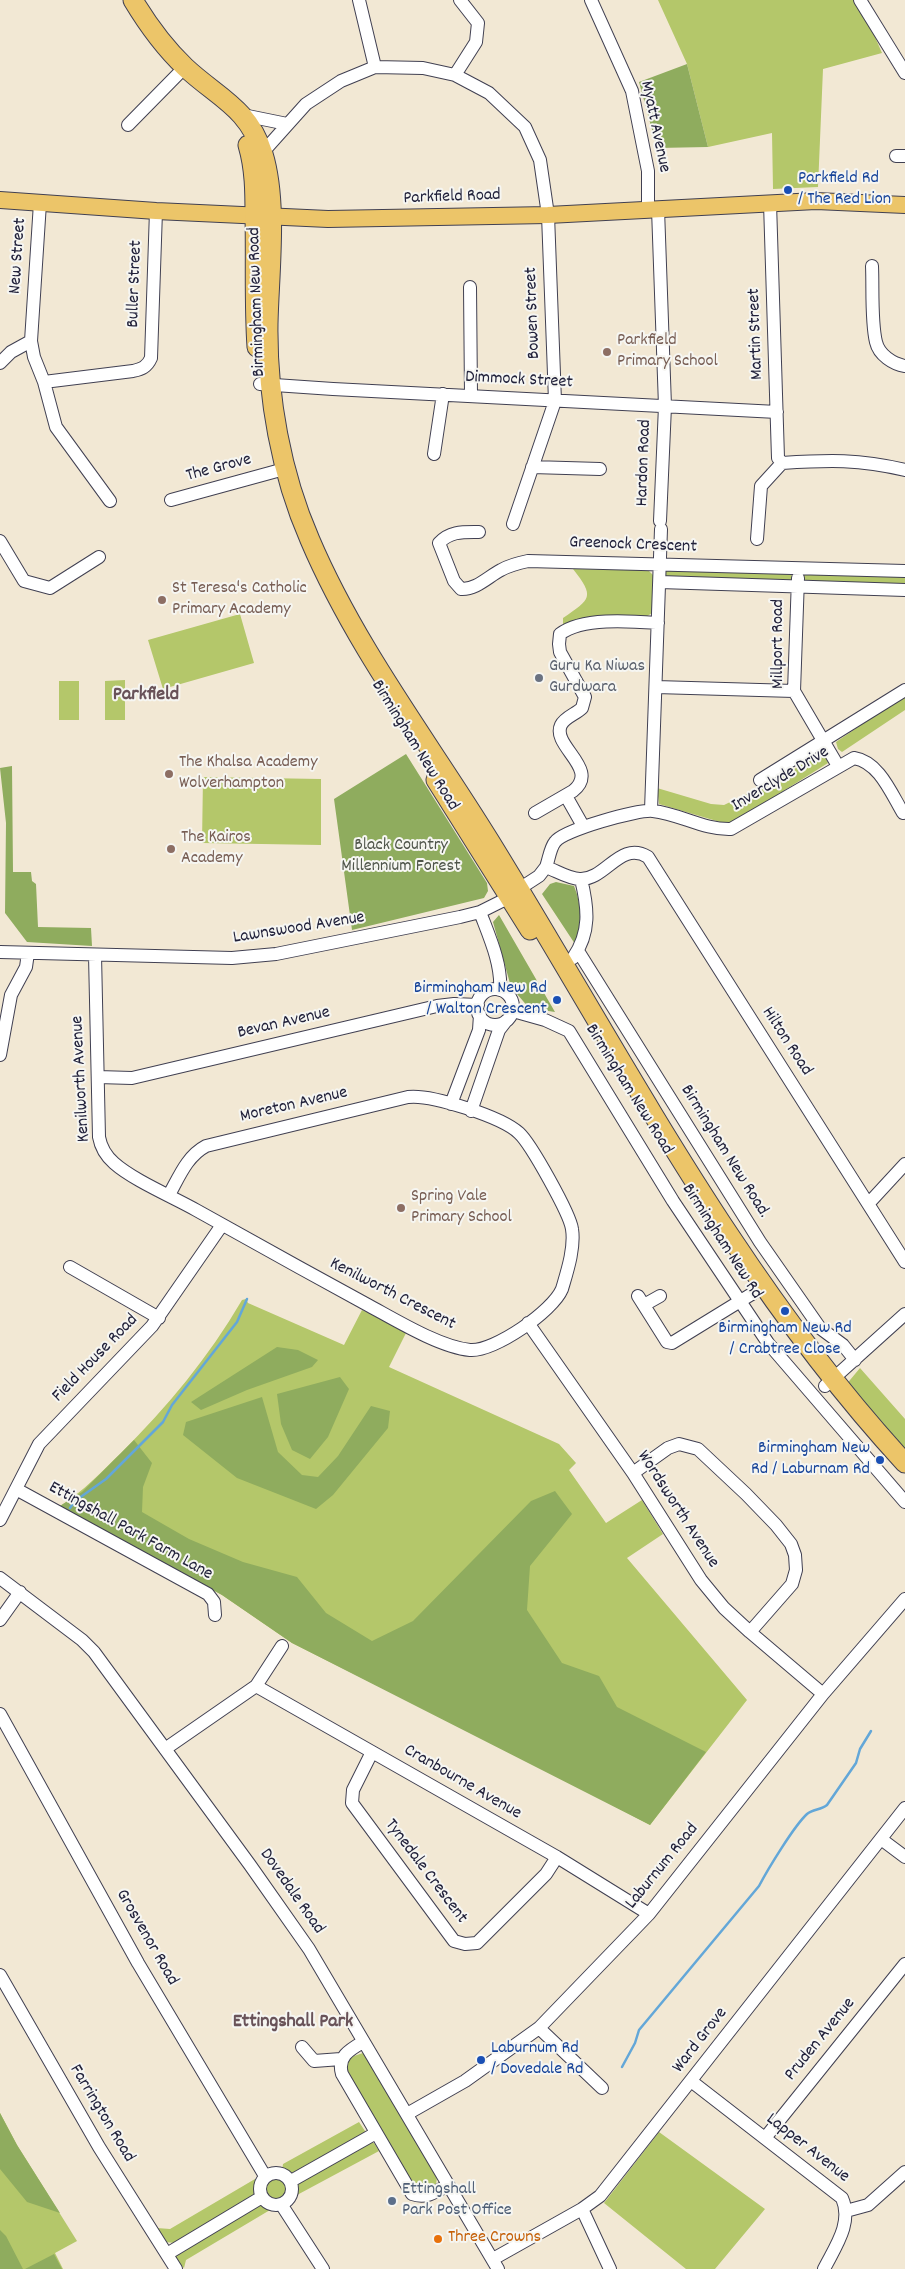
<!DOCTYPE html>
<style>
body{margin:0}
canvas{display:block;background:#f2e8d4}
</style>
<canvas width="905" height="2269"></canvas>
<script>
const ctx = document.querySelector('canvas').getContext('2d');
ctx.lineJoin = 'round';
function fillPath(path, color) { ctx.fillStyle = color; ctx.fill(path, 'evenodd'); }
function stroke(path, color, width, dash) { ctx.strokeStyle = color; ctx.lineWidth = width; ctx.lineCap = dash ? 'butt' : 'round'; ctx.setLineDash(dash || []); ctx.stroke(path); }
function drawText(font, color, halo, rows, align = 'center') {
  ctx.font = font + ' Dekko,sans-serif'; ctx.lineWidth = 4; ctx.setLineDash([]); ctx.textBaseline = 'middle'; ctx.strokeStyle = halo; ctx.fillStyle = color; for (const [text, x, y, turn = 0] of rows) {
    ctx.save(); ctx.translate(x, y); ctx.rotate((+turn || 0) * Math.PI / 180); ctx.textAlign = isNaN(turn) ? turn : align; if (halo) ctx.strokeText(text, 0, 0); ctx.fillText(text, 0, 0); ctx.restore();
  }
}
const green = new Path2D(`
 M658,0H854L869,23L882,53L823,69L818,187L773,189L772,133L708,147L687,64Z
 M573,569L648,570L653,575L652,613L646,617L611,615L563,624V618C591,599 595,597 573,569Z
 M666,569L790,573L792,576L791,580L666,577L664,573Z
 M802,573L905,576V586L801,581Z
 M240,614L254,663L163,689L148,640Z
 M125,680V720H105V681Z
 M59,681H79V720H59Z
 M905,695V710L842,752L838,749L836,742Z
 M824,751L828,763L734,822H720L659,804L657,788L711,804L724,805L778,779Z
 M203,777L321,779V845L202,843Z
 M246,1299L248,1303L344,1345L362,1310L407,1331L389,1367L559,1444L576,1463L569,1470L606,1523L642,1500L663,1534L627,1558L747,1700L650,1825L548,1771L292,1643L222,1595L60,1506C84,1491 101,1472 121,1453C167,1407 209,1357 242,1300Z
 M860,1368L905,1419V1454L845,1386Z
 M363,2053L437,2177L436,2185C428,2191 421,2191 413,2185L346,2069L348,2058Z
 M0,2113L17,2145L77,2241L55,2253L63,2269H0Z
 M359,2122L365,2131V2135L296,2173L282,2170L283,2164Z
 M659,2132L765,2209L715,2269H686L604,2203Z
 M369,2142L374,2143L379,2151L297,2195L296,2182Z
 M265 2188a11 11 0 1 1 22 0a11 11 0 1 1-22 0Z
 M255,2179L256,2193L251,2200L175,2243L165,2242L157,2228L170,2229Z
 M261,2205L270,2210L186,2260L184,2268L173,2257L177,2252Z`);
const forest = new Path2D(`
 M687,64L708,147L657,148L639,82Z
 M406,754L487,883L488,891L484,898L352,930L334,799Z
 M12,766L13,872H31L32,881L36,884L38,927L91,928L92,946L27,942L5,913L6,823L0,768Z
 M556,882L574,886C582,905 582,925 575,944L542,894L550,884Z
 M499,915L555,1012L529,1008L511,987L493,922Z
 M277,1347L298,1350L318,1360L312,1367L247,1390L201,1410L191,1402Z
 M340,1377L349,1389L328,1437L310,1459L292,1450L281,1424L277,1394Z
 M262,1397L278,1452L302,1475L318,1477L338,1456L371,1406L390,1411L388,1428L333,1495L316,1509L237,1478L183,1435L186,1422Z
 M134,1440L152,1463L143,1487L142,1512L189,1539L243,1562L297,1577L326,1613L372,1641L413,1621L531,1501L555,1491L572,1514L530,1566L527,1610L562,1663L599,1676L617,1707L706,1752L650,1825L292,1643L222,1595L60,1506L82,1492Z
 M0,2113L17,2145L60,2213L27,2202L0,2169Z
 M0,2230L6,2236L23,2269H0Z
 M54,2254L62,2269H25Z`);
const stream = new Path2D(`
 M70,1508L75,1501L106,1479L163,1422L172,1405L237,1322L247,1299
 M622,2067L635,2043L639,2030L759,1886C768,1869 794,1826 807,1814C813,1809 821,1810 827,1805L856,1763L860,1749L871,1731`);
const minor = new Path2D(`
 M359,0L375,67
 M591,0L632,91L648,171V210
 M860,0L905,73
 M455,75L476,42L478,23L460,0
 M243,115L287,124
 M128,125L185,67
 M263,152L306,104L341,81L375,67L423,68L455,75L489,93L525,127L540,160L548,215L555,401L513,524
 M896,156H905
 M40,203L31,341L34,357L44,382L56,427L110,501
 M770,203L778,458L782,463
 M658,209L665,406L660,521
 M872,266C873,287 871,322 876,342C879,355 893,364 905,366
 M470,287L471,395
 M0,363L11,352L31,341
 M44,382L133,371C142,369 147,367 151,358L156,211
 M260,384L333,389L777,412
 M434,454L443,394
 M782,463C829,460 859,459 905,470
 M532,467L600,469
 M171,500L277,471
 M479,532C463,532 450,531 439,543L454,581L461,589C476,590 489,576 501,570C510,565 518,563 528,561L905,571
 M757,539L761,486L782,463
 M0,541L24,581L50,588L99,557
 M798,578L794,691L838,766
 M660,582L905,590
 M656,687L794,691
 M760,780L905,690
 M566,796L583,826
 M651,810L661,529
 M535,813L573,791C601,769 551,746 561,725C565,717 576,714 582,708L585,697L560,652L559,644L560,634C582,617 631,621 658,623
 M546,867C549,859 550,848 555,842C563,830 639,809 653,811C680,814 704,830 731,829L854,758C879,762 891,793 903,813
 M519,889L539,876L546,867C557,871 569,879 580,879C606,880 620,840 648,857L905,1262
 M480,912C489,936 502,964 500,990
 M578,951L760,1242L820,1328L843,1345L855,1360
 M0,952L232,958L276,954L460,917L480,912L508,898
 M95,955L99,1137C101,1148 106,1156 114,1163C133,1180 173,1197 196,1210C253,1242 309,1273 366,1304C394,1319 439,1347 470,1350C494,1352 553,1311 562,1289C567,1272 575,1248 572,1229C570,1214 531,1144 519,1133C502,1117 431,1094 408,1097L206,1146C187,1156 179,1177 169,1195
 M573,958C591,932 588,908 581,879
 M477 1007a18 18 0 1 1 36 0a18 18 0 1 1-36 0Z
 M513,1011L545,1020L569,1031L673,1201L768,1343L905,1502
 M0,1055L11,995L26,967L28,953
 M98,1077L132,1078L437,1006L454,1004L478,1005
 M451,1104L479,1030L480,1015
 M471,1111L499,1030L506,1021
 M869,1203L905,1164
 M70,1267L159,1318
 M638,1296L667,1342L672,1343L755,1292
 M644,1305L660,1296
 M528,1323L633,1473L701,1580L724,1608L750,1632L823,1694
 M825,1386L905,1314
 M633,1473L668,1448L679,1444L698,1449L746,1494L776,1525L791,1544L795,1555L796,1570L792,1584L750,1632
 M16,1489L208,1594L214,1602L215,1615
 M0,1520L39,1444L152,1326L222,1225
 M0,1578L82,1640L94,1652L250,1865L309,1949L498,2269
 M0,1620L20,1592
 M256,1686L557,1857L649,1914
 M0,1714L138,1963L265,2176
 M165,1749L256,1686L282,1646
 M372,1752L353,1790L352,1803L454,1941L465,1944L477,1943L546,1874L557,1857
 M881,1839L905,1857
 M0,1975L99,2147L176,2269
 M539,2028L602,2088
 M363,2042C349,2050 337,2057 342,2074L412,2194C426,2199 436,2192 448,2185
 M302,2047L314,2061L341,2059
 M691,2081L842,2198C853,2223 835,2247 824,2269
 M407,2114L465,2081L539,2028L649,1914L823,1694L905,1599
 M765,2138L905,1964
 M260 2189a16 16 0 1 1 32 0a16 16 0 1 1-32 0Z
 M291,2181L376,2133
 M281,2204L323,2269
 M582,2209L610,2269
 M846,2211L868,2205L905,2172
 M167,2254L262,2197
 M493,2259L582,2209L600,2196L905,1808`);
const major = new Path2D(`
 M0,200L156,211L328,219L548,215L816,201L905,205`);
const highway = new Path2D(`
 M133,0C148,25 164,47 185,67C218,98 248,107 263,154C278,203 269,273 268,324C267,396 281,474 310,540C356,648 428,741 489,840C620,1052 735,1279 905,1463
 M248,145C255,169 255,192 255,217C256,260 254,303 257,347
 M436,780L530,930`);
const markers = [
 [788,190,5,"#1a4fb4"],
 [607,352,5,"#8d6e63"],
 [162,600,5,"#8d6e63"],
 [539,678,5,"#6b7280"],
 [169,774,5,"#8d6e63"],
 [171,849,5,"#8d6e63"],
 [557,1000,5,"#1a4fb4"],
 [401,1208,5,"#8d6e63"],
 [785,1311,5,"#1a4fb4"],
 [880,1460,5,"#1a4fb4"],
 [481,2060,5,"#1a4fb4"],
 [392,2201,5,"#5c6f8a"],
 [438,2239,5,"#e8710a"]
];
const streetNames = [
 ["Myatt Avenue",654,127,78],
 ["Parkfield Road",452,198,-2],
 ["New Street",19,256,-86],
 ["Buller Street",136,284,-88],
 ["Birmingham New Road",258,302,-92],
 ["Bowen Street",534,313,-92],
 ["Martin Street",757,334,-92],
 ["Dimmock Street",519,381,3],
 ["Hardon Road",645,463,-88],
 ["The Grove",219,469,-15],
 ["Greenock Crescent",633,546,2],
 ["Millport Road",780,644,-90],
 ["Birmingham New Road",414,746,58],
 ["Inverclyde Drive",781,780,-31],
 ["Lawnswood Avenue",299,929,-9],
 ["Bevan Avenue",284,1024,-13],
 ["Hilton Road",786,1042,57],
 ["Kenilworth Avenue",82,1079,-93],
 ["Birmingham New Road",628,1090,58],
 ["Moreton Avenue",294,1106,-13],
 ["Birmingham New Road.",724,1152,58],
 ["Birmingham New Rd",721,1242,57],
 ["Kenilworth Crescent",392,1295,27],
 ["Field House Road",96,1359,-46],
 ["Wordsworth Avenue",677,1510,57],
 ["Ettingshall Park Farm Lane",130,1532,29],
 ["Cranbourne Avenue",462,1783,30],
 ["Laburnum Road",663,1867,-51],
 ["Tynedale Crescent",425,1872,53],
 ["Dovedale Road",291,1892,55],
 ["Grosvenor Road",146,1938,60],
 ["Pruden Avenue",821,2040,-51],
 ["Ward Grove",701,2041,-52],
 ["Farrington Road",101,2114,59],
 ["Lapper Avenue",807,2149,38]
];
const transitNames = [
 ["Parkfield Rd",798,180],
 ["/ The Red Lion",798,201],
 ["Birmingham New Rd",547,990,"right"],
 ["/ Walton Crescent",547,1011,"right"],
 ["Birmingham New Rd",785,1330,"center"],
 ["/ Crabtree Close",785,1351,"center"],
 ["Birmingham New",870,1450,"right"],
 ["Rd / Laburnam Rd",870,1471,"right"],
 ["Laburnum Rd",491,2050],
 ["/ Dovedale Rd",491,2071]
];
const educationNames = [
 ["Parkfield",617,342],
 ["Primary School",617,363],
 ["St Teresa's Catholic",172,590],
 ["Primary Academy",172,611],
 ["The Khalsa Academy",179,764],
 ["Wolverhampton",179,785],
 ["The Kairos",181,839],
 ["Academy",181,860],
 ["Spring Vale",411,1198],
 ["Primary School",411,1219]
];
const worshipNames = [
 ["Guru Ka Niwas",549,668],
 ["Gurdwara",549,689]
];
const parkNames = [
 ["Black Country",401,847],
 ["Millennium Forest",401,868]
];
const serviceNames = [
 ["Ettingshall",402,2191],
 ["Park Post Office",402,2212]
];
const foodNames = [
 ["Three Crowns",448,2239]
];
const quarterNames = [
 ["Parkfield",146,696],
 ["Ettingshall Park",293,2023]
];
fillPath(green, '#b4c76a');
fillPath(forest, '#8fac5e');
stroke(stream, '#63a7d8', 2.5);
stroke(minor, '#414052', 14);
stroke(major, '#414052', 18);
stroke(highway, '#414052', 21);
stroke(minor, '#fff', 12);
stroke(major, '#ecc569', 16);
stroke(highway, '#ecc569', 19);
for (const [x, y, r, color] of markers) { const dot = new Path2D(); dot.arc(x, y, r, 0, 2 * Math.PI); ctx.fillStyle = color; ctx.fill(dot); stroke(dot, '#f6f6f2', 2); }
drawText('18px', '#22223b', '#f6f6f2', streetNames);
drawText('18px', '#164399', '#f6f6f2', transitNames, 'left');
drawText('18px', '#785e54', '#f6f6f2', educationNames, 'left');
drawText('18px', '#5b616d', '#f6f6f2', worshipNames, 'left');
drawText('18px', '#4e5449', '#f6f6f2', parkNames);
drawText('18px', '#4e5e75', '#f6f6f2', serviceNames, 'left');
drawText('18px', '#c56008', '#f6f6f2', foodNames, 'left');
drawText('bold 20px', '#695359', '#f6f6f2', quarterNames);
</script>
